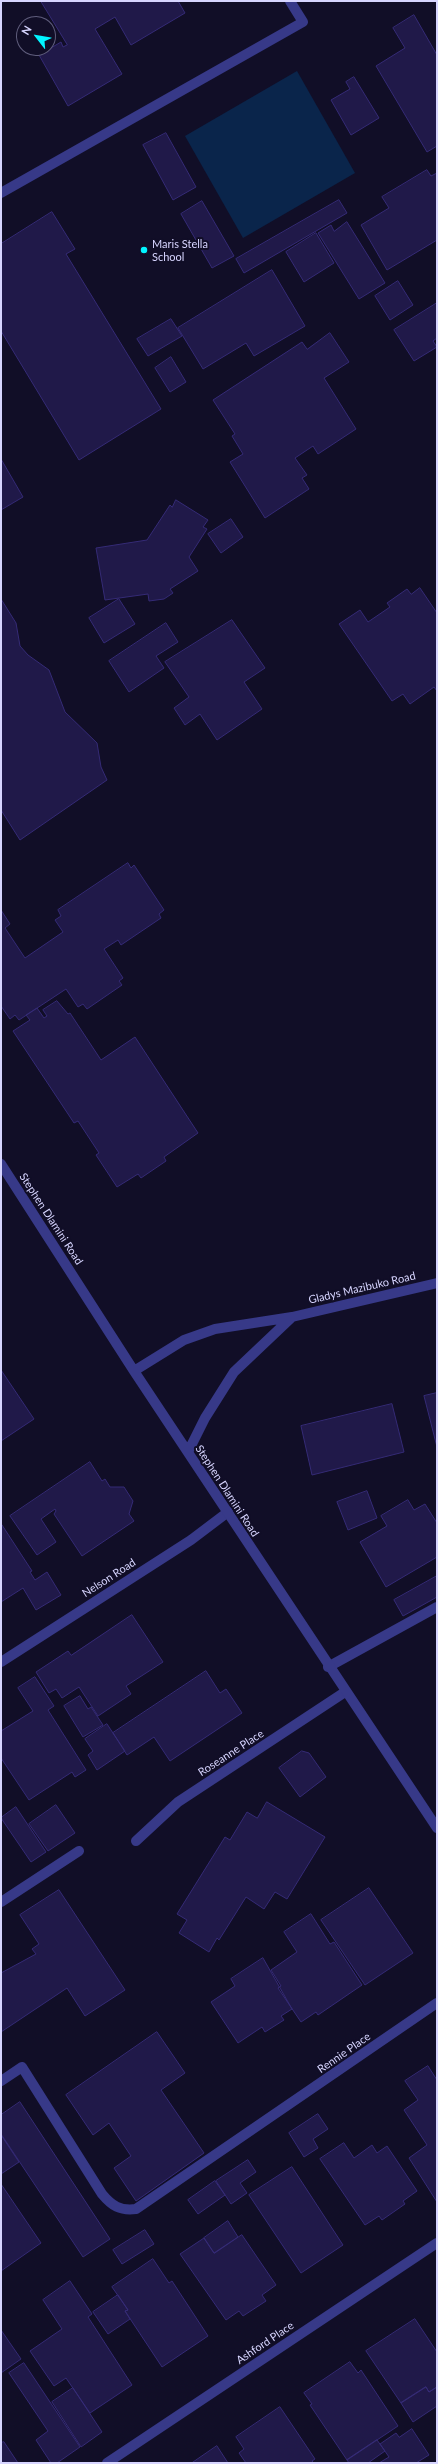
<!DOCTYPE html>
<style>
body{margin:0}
#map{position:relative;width:438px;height:2464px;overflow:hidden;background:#110e27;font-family:Lato,sans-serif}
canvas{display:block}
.frame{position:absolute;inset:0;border:2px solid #d7d5ff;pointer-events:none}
.north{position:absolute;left:16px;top:16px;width:40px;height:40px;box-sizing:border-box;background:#110e27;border:1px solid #605e7d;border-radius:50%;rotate:301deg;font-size:11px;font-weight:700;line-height:16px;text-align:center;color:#d7d5ff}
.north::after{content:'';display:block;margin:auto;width:14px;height:18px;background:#01f4ff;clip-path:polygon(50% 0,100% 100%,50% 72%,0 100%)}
</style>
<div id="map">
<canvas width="438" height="2464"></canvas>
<div class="frame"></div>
<div class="north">N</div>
</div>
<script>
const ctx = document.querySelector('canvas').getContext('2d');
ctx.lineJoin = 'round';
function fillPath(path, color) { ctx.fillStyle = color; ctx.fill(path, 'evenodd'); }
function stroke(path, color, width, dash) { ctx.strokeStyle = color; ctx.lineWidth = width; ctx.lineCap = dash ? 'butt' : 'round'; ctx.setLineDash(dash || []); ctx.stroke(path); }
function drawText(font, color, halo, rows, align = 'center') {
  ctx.font = font + ' Lato,sans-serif'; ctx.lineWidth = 4; ctx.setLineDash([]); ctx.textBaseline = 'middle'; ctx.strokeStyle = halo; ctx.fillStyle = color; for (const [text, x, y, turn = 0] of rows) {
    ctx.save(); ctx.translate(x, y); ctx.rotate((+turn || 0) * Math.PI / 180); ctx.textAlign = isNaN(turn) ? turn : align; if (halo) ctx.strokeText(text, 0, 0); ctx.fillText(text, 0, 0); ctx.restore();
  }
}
const water = new Path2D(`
 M297,71L355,173L243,238L185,136Z`);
const building = new Path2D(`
 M41,1H178L185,13L131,45L115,17L95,29L122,74L68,106L39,55L61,42L63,47L67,45Z
 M414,15L437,55V146L427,152L376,66L405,48L393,28Z
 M354,77L379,118L351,135L331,100L350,89L346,82Z
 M166,133L196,187L173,200L143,145Z
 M427,170L431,176L437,173V240L387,270L361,225L389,208L382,197Z
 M339,200L347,213L244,273L236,259Z
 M202,201L234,256L212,268L181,214Z
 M52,212L75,249L66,254L161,409L79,460L1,331V244Z
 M347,222L385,283L359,299L318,233L331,225L334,231Z
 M316,233L334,263L304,282L286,252Z
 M272,270L305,326L254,356L246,343L203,369L178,328Z
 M398,281L413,305L390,320L375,296Z
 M437,303V338L433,341L437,347L414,361L394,330Z
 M171,319L182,336L148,356L137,339Z
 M330,333L349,362L324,378L356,429L318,454L313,446L295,458L307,475L302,478L309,489L265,518L230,462L243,454L232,436L235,434L213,400L302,342L307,349Z
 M171,357L186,382L170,392L155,368Z
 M1,459L23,497L1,510Z
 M176,500L208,520L203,527L207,529L189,557L198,571L170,589L173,593L164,599L149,601L148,594L105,600L96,548L147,540L170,505L172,507Z
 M231,519L243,537L221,553L208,534Z
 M420,588L437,613V691L434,687L410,704L403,694L392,701L339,624L360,610L368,622L390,607L387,603L407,589L411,594Z
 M1,599L16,623L20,646L28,655L49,670L65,712L97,743L101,767L107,780L20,840L1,810Z
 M119,599L135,624L104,643L89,618Z
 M232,620L265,668L244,682L262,709L217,740L200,714L185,725L174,708L189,697L165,662Z
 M166,623L178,642L156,656L164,668L129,692L109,661Z
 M128,863L131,868L134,865L164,910L159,914L161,918L121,945L118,940L104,949L123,978L119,981L122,985L87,1009L83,1004L78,1007L66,989L19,1020L15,1015L10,1019L1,1006V910L10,924L5,928L25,958L63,932L55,920L61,916L58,910Z
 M57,1001L68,1014L70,1013L101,1060L135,1037L198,1133L164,1157L166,1161L141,1178L138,1174L117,1187L96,1155L99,1153L78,1121L74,1123L13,1031L30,1020L26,1015L37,1008L44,1018L47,1016L43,1010Z
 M1,1370L34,1419L1,1441Z
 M437,1393V1447L424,1396Z
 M392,1404L404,1452L312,1475L301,1426Z
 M90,1462L102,1481L105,1479L110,1487H124L133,1501L129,1514L134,1521L82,1556L54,1514L56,1511L55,1509L41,1519L56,1542L37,1555L10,1516Z
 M367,1491L377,1518L348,1530L337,1502Z
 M408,1500L414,1510L425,1504L437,1523V1557L386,1587L360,1542L387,1526L381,1516Z
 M2,1525L32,1571L30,1572L35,1580L47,1572L61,1595L36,1610L23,1588L1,1602Z
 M437,1576V1597L403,1616L394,1600Z
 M132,1615L163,1662L126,1686L131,1694L98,1716L79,1687L62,1698L56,1689L49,1693L36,1672L68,1651L71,1655Z
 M206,1671L220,1693L226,1689L242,1713L170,1761L154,1737L127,1755L113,1733Z
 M35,1677L54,1706L48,1710L86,1770L75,1777L72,1772L29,1800L1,1758V1731L33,1711L18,1688Z
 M80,1696L88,1709L91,1707L103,1725L83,1737L64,1706Z
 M107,1724L125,1751L97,1770L88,1755L93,1751L85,1739Z
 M302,1751L309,1753L326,1777L300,1797L279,1768Z
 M267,1802L325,1837L287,1899L275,1892L264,1909L246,1897L219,1940L217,1938L209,1952L179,1933L187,1920L177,1914L225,1837L230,1840L247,1812L257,1818Z
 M56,1805L75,1833L48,1851L29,1824Z
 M16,1807L46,1852L31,1862L1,1818Z
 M369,1888L413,1953L365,1985L321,1920Z
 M59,1890L125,1990L85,2016L67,1988L1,2032V1973L36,1954L32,1949L39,1944L20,1915Z
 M311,1914L330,1944L334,1942L362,1985L318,2015L316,2012L301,2022L278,1988L281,1986L271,1970L297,1952L284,1932Z
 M263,1958L292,2009L281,2016L284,2020L265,2032L262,2027L238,2043L211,2002L235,1986L231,1979Z
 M157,2032L185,2073L161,2090L204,2153L136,2201L114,2168L131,2156L109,2123L93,2135L66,2095Z
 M428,2066L437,2080V2202L409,2158L427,2145L404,2110L418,2100L405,2081Z
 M20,2102L110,2239L83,2257L1,2134V2115Z
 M318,2114L328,2129L313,2139L318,2148L304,2157L289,2133Z
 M1,2135L19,2162L1,2174Z
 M344,2143L354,2158L372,2145L377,2153L387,2146L417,2191L403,2201L405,2204L382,2220L379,2216L365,2225L320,2159Z
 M248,2160L256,2172L240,2183L247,2193L231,2204L216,2181Z
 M292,2167L343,2245L301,2273L249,2195Z
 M215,2181L225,2195L198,2214L188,2200Z
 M1,2184L41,2243L1,2271Z
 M228,2221L238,2237L214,2253L204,2238Z
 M145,2230L154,2244L122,2264L113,2250Z
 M242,2235L276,2285L262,2295L266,2301L243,2316L239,2311L226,2320L180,2254L204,2238L214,2253Z
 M153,2259L169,2283L172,2281L208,2336L162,2367L125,2311L128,2310L112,2287Z
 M70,2281L92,2314L88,2317L132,2385L90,2413L66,2378L54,2386L30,2351L62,2329L43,2300Z
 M118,2295L128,2310L125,2311L130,2319L108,2334L93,2312Z
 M415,2319L437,2352V2387L429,2392L426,2387L401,2403L366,2351Z
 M1,2330L21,2359L1,2373Z
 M350,2362L358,2373L361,2370L398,2426L347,2460L310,2405L312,2404L304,2393Z
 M24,2363L80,2447L57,2463H51L36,2440L48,2431L9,2373Z
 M426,2387L429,2392L437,2387V2406L413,2422L401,2403Z
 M73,2388L102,2432L81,2447L52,2402Z
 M280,2407L315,2459L312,2461L314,2463H246L239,2453L244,2449L236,2437Z
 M412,2429L429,2455L416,2463H379L389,2457L380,2444L396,2433L399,2437Z
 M377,2440L385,2451L368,2463H349L347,2460Z
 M4,2442L18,2463H1V2443Z
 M217,2446L228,2463H192Z`);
const service = new Path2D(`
 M1,193L303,22L290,1
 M328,1667L437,1607
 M1,1902L79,1851
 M1,2081L22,2067L102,2194C112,2206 120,2211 136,2209L437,2003`);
const minor = new Path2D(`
 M1,1662L191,1540L228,1512
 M136,1841L178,1802L345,1692
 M107,2463L437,2243`);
const tertiary = new Path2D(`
 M1,1164L134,1371L437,1828
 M134,1371L184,1340L215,1329L292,1317L437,1283
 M188,1452L205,1418L234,1372L292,1317`);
const markers = [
 [144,250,4,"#01f4ff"]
];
const poiNames = [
 ["Maris Stella",152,244],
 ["School",152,257]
];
const streetNames = [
 ["Stephen Dlamini Road",51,1219,57],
 ["Gladys Mazibuko Road",362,1288,-13],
 ["Stephen Dlamini Road",227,1491,57],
 ["Nelson Road",109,1578,-33],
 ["Roseanne Place",231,1753,-33],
 ["Rennie Place",344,2053,-35],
 ["Ashford Place",265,2343,-34]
];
fillPath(water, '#0a254b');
fillPath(building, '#201949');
stroke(building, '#352b76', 1);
stroke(service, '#373988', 10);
stroke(minor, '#373988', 10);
stroke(tertiary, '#373988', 10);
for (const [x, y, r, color] of markers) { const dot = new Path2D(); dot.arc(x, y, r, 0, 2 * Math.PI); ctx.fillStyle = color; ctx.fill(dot); stroke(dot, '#110e27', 1.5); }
drawText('11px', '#d7d5ff', '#110e27', poiNames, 'left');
drawText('11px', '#d7d5ff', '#110e27', streetNames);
</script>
